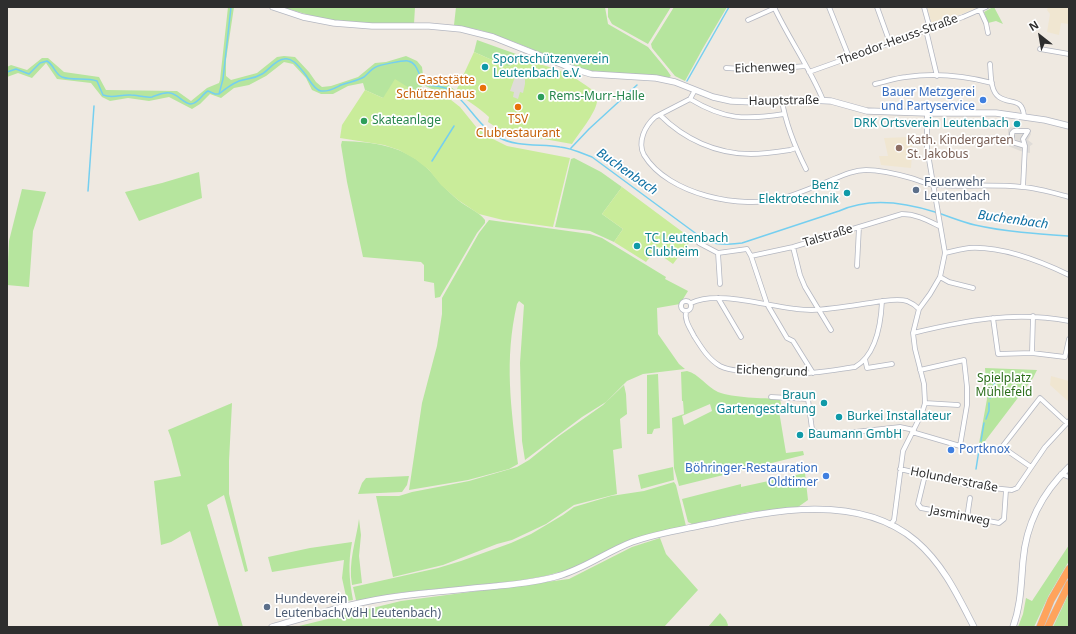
<!DOCTYPE html>
<meta charset="utf-8">
<style>
body{margin:0}
#map{position:relative;width:1076px;height:634px;overflow:hidden;background:#efe9e1;font-family:"Noto Sans",sans-serif}
canvas{display:block}
.frame{position:absolute;inset:0;border:8px solid #2e2e2e;pointer-events:none}
.north{position:absolute;left:1020px;top:16px;width:40px;height:40px;-webkit-text-stroke:3px #fff;paint-order:stroke;rotate:329deg;font-size:11px;font-weight:700;line-height:16px;text-align:center;color:#2e2e2e}
.north::after{content:'';display:block;margin:auto;width:14px;height:18px;background:#2e2e2e;clip-path:polygon(50% 0,100% 100%,50% 72%,0 100%)}
</style>
<div id="map">
<canvas width="1076" height="634"></canvas>
<div class="frame"></div>
<div class="north">N</div>
</div>
<script>
const ctx = document.querySelector('canvas').getContext('2d');
ctx.lineJoin = 'round';
function fillPath(path, color) { ctx.fillStyle = color; ctx.fill(path, 'evenodd'); }
function stroke(path, color, width, dash) { ctx.strokeStyle = color; ctx.lineWidth = width; ctx.lineCap = dash ? 'butt' : 'round'; ctx.setLineDash(dash || []); ctx.stroke(path); }
function drawText(font, color, halo, rows, align = 'center') {
  ctx.font = font + ' "Noto Sans",sans-serif'; ctx.lineWidth = 3.5; ctx.setLineDash([]); ctx.textBaseline = 'middle'; ctx.strokeStyle = halo; ctx.fillStyle = color; for (const [text, x, y, turn = 0] of rows) {
    ctx.save(); ctx.translate(x, y); ctx.rotate((+turn || 0) * Math.PI / 180); ctx.textAlign = isNaN(turn) ? turn : align; if (halo) ctx.strokeText(text, 0, 0); ctx.fillText(text, 0, 0); ctx.restore();
  }
}
const education = new Path2D(`
 M927,7H980L932,25Z
 M1048,7H1069V24L1061,23L1059,35L1047,32L1050,14L1047,10Z
 M909,137V139L913,140L911,168L881,165L879,156H888L884,138Z
 M1051,376L1069,381V402L1050,385Z`);
const green = new Path2D(`
 M228,7H234L226,60V76L231,80L257,73L277,57L284,56L295,57L309,72L316,82L322,87L331,86L358,77L375,63L386,62L406,56L417,61L422,67L423,75L431,83L445,82L456,91L451,97L443,90L432,89L423,85L417,93L383,98L365,90L363,83L348,86L333,94H321L312,90L306,78L293,64L284,62L266,76L249,85L234,88L221,98L210,94L200,104L192,109L169,97L149,101L128,98L110,101L102,97L91,83L57,79L46,63L32,78L18,73L7,77V67L11,65L27,70L42,58H48L64,72L99,77L106,90L177,91L191,101L207,88L219,83L220,80Z
 M281,7H415L414,24L353,23L320,18Z
 M456,7H605L608,24L648,47L667,70L671,76L668,78L591,72L582,69L509,40L480,30L454,25Z
 M608,7H671L648,44L612,24L608,17Z
 M674,7H727L703,48L685,81L675,76L652,48L651,44Z
 M993,7H994L1003,24L996,21L988,23L984,12Z
 M477,40L530,59L529,62H515L508,67L474,52Z
 M342,141C374,142 407,146 430,171C439,181 447,191 458,200C466,207 478,211 485,220V223L477,233L440,297L435,298L434,283L424,281V265L421,262L363,257L347,182L341,145Z
 M574,158L601,172L622,187L602,214L623,229L614,242L590,231L555,227L571,159Z
 M199,172L202,198L139,221L125,192L162,183Z
 M22,189L46,192L33,231L29,287L7,285L9,241Z
 M489,220L590,234L602,238L666,277L665,279L688,291L680,304L657,308L658,334L679,364L685,369L643,374L627,381L606,402L582,417L525,460L522,441L520,363L524,305L519,301L517,304C504,360 511,408 518,464L509,469L468,480L409,490L422,403L437,346L440,327L442,314V298L479,233Z
 M985,368L1037,370L1033,378L979,449H978L987,399Z
 M687,371C699,374 707,387 718,392C733,398 763,398 780,399L782,410L779,411L786,453L803,451L804,455L679,486L674,468L672,418L684,414L683,401H682L681,372ZM710,404L712,411L684,425L682,416Z
 M658,374L660,428L654,429L652,434H647V375Z
 M624,385L626,394L627,414L620,419L622,448L613,450L617,494L574,505L546,524L512,540L497,544L443,565L393,577L376,496H399L412,492L469,481L517,467L529,460L559,436L603,405Z
 M232,403L229,461V494L248,571L245,572L224,495L207,505L243,627H219L190,531L171,542L161,545L154,481L181,476L171,438L168,430Z
 M673,467L674,480L641,489L638,475Z
 M805,473L808,500L798,507L750,512L692,524L688,522L682,499L741,484V487Z
 M409,476L407,485L402,492L358,494L362,483L366,478Z
 M674,482L676,485L686,526L662,531L567,570L545,576L516,581L398,593L360,601L356,600L353,587L438,568L461,561L511,543L531,534L563,515L574,507L611,496L644,491Z
 M359,519L361,535L359,556L362,583L352,585C348,562 356,541 359,519Z
 M660,538L666,554L698,590L664,627H295L401,601L569,579L632,547Z
 M352,542C348,564 349,578 353,600L347,601L342,578L344,560L272,572L268,557L310,548Z
 M1069,545V561L1049,595L1034,627H1018L1023,614L1026,598L1032,601Z
 M1069,593V625L1068,627H1053Z
 M720,613L726,620L728,625L727,627H708Z`);
const pitch = new Path2D(`
 M474,52L508,67C511,66 513,63 516,62C528,58 559,70 570,75C577,79 584,84 591,89H594C596,93 598,98 597,102C595,114 579,133 572,144L544,139L508,135L488,122L489,117C479,107 466,101 456,91Z
 M395,79L417,93L421,88L446,96L460,107L477,128L491,138L507,146L570,158L553,227L503,220L479,214L458,200L441,185L429,170L415,159L399,150L384,145L340,138L342,125L365,90L383,98Z
 M622,187L692,239L673,264L655,251L646,262L614,242L623,229L602,214Z`);
const plaza = new Path2D(`
 M522,72L521,78L525,79V84L523,93L520,92L518,99L513,97L514,92L510,91L516,74Z
 M1010,127L1019,129H1029L1031,134L1028,140L1033,144L1030,146V153L1023,152L1008,146V128Z`);
const stream = new Path2D(`
 M7,72L16,69L29,74L40,63L47,61C54,65 55,74 62,77C73,81 86,77 97,81L103,95C113,99 121,94 131,95C137,95 145,98 152,97C158,95 163,92 170,93C178,94 184,104 191,104C199,103 202,94 208,91L215,94H219C225,89 232,84 239,81C248,78 252,80 262,74C269,70 275,60 284,59C293,57 300,68 305,74C309,79 314,90 321,91C329,92 335,88 341,85C349,82 357,81 364,77C368,74 371,69 376,67C379,65 404,60 408,61C419,63 418,78 426,84C431,87 442,84 451,91C469,104 478,126 498,137C515,147 541,144 560,147C571,148 581,153 592,157L706,241C719,245 729,245 742,243L839,211C869,197 904,202 935,212C948,216 962,222 975,225C1006,232 1038,234 1069,236
 M687,81L729,7
 M219,94L223,79L231,7
 M571,148L589,129L637,85
 M432,161L454,126
 M88,191L94,106
 M990,398L995,381
 M986,419L989,411V403
 M981,441L984,423
 M976,469L979,450`);
const street = new Path2D(`
 M774,7C789,39 810,68 823,100
 M829,7L849,57
 M877,7L890,43
 M924,7L930,29
 M980,10L986,23L988,33
 M748,20L775,8
 M926,30L937,76
 M1040,49L1069,54
 M990,64C991,74 990,91 999,97C1011,105 1022,97 1024,116
 M726,68L761,70L805,66
 M809,72L963,17L986,7
 M875,84C885,82 895,78 906,77C934,73 965,76 992,83
 M695,90L690,99L655,117C645,126 637,142 644,155C668,195 742,210 784,198C799,193 814,187 829,181C841,176 853,170 866,170C881,170 897,174 911,178C918,180 926,184 934,185C963,187 993,184 1022,187C1038,188 1054,193 1069,197
 M690,99C725,120 745,120 784,114
 M782,101C786,125 795,147 806,169
 M660,115C684,139 716,154 751,154C764,154 777,152 790,150L796,148
 M1023,187L1025,146L1023,139L1028,131H1014L1012,133V142L1025,146
 M699,243L718,253L747,249L751,256L793,247L902,214C916,214 927,220 939,226
 M793,247L800,275L805,287L831,330
 M718,253L720,284
 M945,253C953,251 961,249 969,248C1002,246 1040,261 1069,275
 M751,256L767,304L787,338L793,341L813,373
 M857,266L859,227
 M940,277L949,282L973,288
 M718,298L741,337
 M681 306a5 5 0 1 1 10 0a5 5 0 1 1-10 0Z
 M691,303C721,288 779,311 812,310C833,309 855,305 876,302C886,301 897,298 907,301C912,303 915,305 919,309
 M686,311C684,320 690,328 694,336C701,347 708,359 720,366C734,373 752,370 768,370C776,370 783,373 792,374C813,374 834,370 855,367C876,355 881,323 882,301
 M993,318L998,354L1032,353L1065,357L1069,339
 M913,333C967,320 1014,311 1069,321
 M1032,353L1033,316
 M865,359L867,368L892,364
 M771,397L808,399L812,429C817,434 821,435 827,435L900,427L914,430
 M925,403L958,405
 M912,432L960,446L967,405V387L964,360L920,370
 M1031,467L1002,447L1040,398L1067,423
 M900,469L972,486L1012,490L1017,488L1045,447L1069,421
 M1061,474L1069,477
 M925,475L918,504L921,508L999,523L1004,519L1006,490
 M967,518L970,498
 M890,525L894,520L903,451L922,413L925,403L924,384L915,349L913,333L919,309L930,294L940,277L945,253L927,148V113`);
const secondary = new Path2D(`
 M273,7L303,17L334,23L372,26H429L461,29L493,37L571,68L591,74L656,78L675,82L713,97L731,101L754,102L811,100L831,101L867,111L927,113H996L1045,120L1069,126
 M272,627C314,615 357,601 400,596C432,592 465,589 497,586C517,584 538,582 558,576C584,569 606,552 632,542C655,534 679,530 703,525C770,511 858,492 916,541C943,564 958,596 974,627
 M1013,627C1021,605 1021,584 1023,561C1026,524 1043,492 1069,467`);
const highway = new Path2D(`
 M1040,627L1051,600L1069,569
 M1048,627L1069,584`);
const markers = [
 [485,67,4,"#0f9aa8"],
 [483,88,4,"#e8710a"],
 [541,97,4,"#2e9e5b"],
 [983,100,4,"#3f7fe0"],
 [518,107,4,"#e8710a"],
 [364,121,4,"#2e9e5b"],
 [1017,124,4,"#0f9aa8"],
 [899,148,4,"#8d6e63"],
 [916,190,4,"#5c6f8a"],
 [847,193,4,"#0f9aa8"],
 [637,246,4,"#0f9aa8"],
 [824,403,4,"#0f9aa8"],
 [839,417,4,"#0f9aa8"],
 [800,435,4,"#0f9aa8"],
 [951,450,4,"#3f7fe0"],
 [826,476,4,"#3f7fe0"],
 [267,607,4,"#5c6f8a"]
];
const streetNames = [
 ["Theodor-Heuss-Straße",898,40,-20],
 ["Eichenweg",765,68,-2],
 ["Hauptstraße",784,101,-1],
 ["Talstraße",828,236,-17],
 ["Eichengrund",772,371,2],
 ["Holunderstraße",954,480,11],
 ["Jasminweg",960,516,11]
];
const cultureNames = [
 ["Sportschützenverein",493,60],
 ["Leutenbach e.V.",493,74],
 ["DRK Ortsverein Leutenbach",1009,124,"right"],
 ["Benz",839,186,"right"],
 ["Elektrotechnik",839,200,"right"],
 ["TC Leutenbach",645,239],
 ["Clubheim",645,253],
 ["Braun",816,396,"right"],
 ["Gartengestaltung",816,410,"right"],
 ["Burkei Installateur",847,417],
 ["Baumann GmbH",808,435]
];
const foodNames = [
 ["Gaststätte",475,81],
 ["Schützenhaus",475,95],
 ["TSV",518,120,"center"],
 ["Clubrestaurant",518,134,"center"]
];
const shopNames = [
 ["Bauer Metzgerei",975,93],
 ["und Partyservice",975,107],
 ["Portknox",959,450,"left"],
 ["Böhringer-Restauration",818,469],
 ["Oldtimer",818,483]
];
const leisureNames = [
 ["Rems-Murr-Halle",549,97],
 ["Skateanlage",372,121]
];
const educationNames = [
 ["Kath. Kindergarten",907,141],
 ["St. Jakobus",907,155]
];
const serviceNames = [
 ["Feuerwehr",924,183],
 ["Leutenbach",924,197],
 ["Hundeverein",275,600],
 ["Leutenbach(VdH Leutenbach)",275,614]
];
const parkNames = [
 ["Spielplatz",1004,379],
 ["Mühlefeld",1004,393]
];
const waterNames = [
 ["Buchenbach",627,172,35],
 ["Buchenbach",1013,220,8]
];
fillPath(education, '#f0e6d1');
fillPath(green, '#b6e59e');
fillPath(pitch, '#c9ec9a');
fillPath(plaza, '#dfdcd8');
stroke(stream, '#75cff0', 1.5);
stroke(street, '#b4b7c1', 5.5);
stroke(secondary, '#b4b7c1', 7);
stroke(highway, '#c9c9c9', 8);
stroke(street, '#fff', 4);
stroke(secondary, '#fff', 5.5);
stroke(highway, '#ffa35c', 7);
for (const [x, y, r, color] of markers) { const dot = new Path2D(); dot.arc(x, y, r, 0, 2 * Math.PI); ctx.fillStyle = color; ctx.fill(dot); stroke(dot, '#fff', 1.5); }
drawText('12px', '#2e2e2e', '#fff', streetNames);
drawText('12px', '#0d838f', '#fff', cultureNames, 'left');
drawText('12px', '#c56008', '#fff', foodNames, 'right');
drawText('12px', '#366cbe', '#fff', shopNames, 'right');
drawText('12px', '#27864d', '#fff', leisureNames, 'left');
drawText('12px', '#785e54', '#fff', educationNames, 'left');
drawText('12px', '#4e5e75', '#fff', serviceNames, 'left');
drawText('12px', '#2c6e1b', '#fff', parkNames);
drawText('italic 13px', '#0d6fa3', '#fff', waterNames);
</script>
